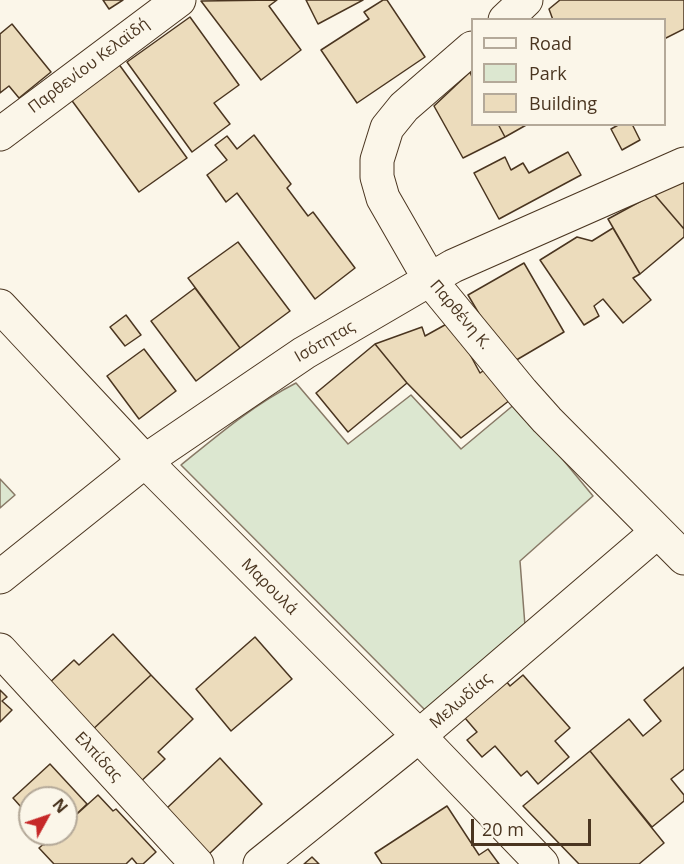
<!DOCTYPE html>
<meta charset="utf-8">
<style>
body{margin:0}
#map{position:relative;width:684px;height:864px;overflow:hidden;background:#fbf6e9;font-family:"Open Sans",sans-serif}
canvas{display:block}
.legend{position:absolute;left:471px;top:18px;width:195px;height:108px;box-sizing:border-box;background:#fbf6e9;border:2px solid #b4a999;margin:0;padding:8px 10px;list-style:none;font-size:18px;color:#4a3520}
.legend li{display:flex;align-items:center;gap:12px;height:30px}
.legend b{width:30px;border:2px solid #b4a999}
.north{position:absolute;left:18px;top:786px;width:60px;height:60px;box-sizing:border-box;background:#fbf6e9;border:2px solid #b4a999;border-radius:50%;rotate:50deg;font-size:16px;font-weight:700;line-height:24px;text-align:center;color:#4a3520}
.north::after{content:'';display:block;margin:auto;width:21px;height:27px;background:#c62828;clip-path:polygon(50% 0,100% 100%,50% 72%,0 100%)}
.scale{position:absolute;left:471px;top:819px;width:120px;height:27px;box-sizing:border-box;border:3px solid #4a3520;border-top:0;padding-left:8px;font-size:18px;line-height:21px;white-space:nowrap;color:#4a3520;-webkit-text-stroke:4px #fbf6e9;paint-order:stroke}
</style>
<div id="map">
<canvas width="684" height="864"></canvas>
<ul class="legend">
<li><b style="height:8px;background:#fbf6e9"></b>Road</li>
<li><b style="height:16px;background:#dce7d0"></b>Park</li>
<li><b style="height:16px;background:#ecdcbc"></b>Building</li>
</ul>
<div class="north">N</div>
<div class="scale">20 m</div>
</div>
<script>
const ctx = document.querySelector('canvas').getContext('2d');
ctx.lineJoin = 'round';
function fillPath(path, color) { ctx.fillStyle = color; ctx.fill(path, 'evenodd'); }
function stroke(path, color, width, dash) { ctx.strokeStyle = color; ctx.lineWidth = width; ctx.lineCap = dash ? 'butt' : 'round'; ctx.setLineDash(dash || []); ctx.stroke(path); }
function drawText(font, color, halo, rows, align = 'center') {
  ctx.font = font + ' "Open Sans",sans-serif'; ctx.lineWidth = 4.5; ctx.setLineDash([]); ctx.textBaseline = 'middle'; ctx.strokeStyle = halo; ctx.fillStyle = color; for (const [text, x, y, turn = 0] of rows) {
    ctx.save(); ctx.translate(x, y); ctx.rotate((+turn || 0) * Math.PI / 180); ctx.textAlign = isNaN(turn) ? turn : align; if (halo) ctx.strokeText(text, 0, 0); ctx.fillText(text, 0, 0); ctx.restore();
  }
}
const green = new Path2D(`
 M296,383L348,444L411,395L461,449L516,403L593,496L520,561L525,626L425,710L181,465C218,435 253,405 296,383Z
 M0,479L15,495L0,508Z`);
const building = new Path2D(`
 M103,0H123L109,9Z
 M277,0L269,6L301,50L261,80L201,1Z
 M306,0H363L318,24Z
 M383,0H387L425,57L357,103L321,50L369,19L364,12Z
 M560,0H684V29L664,39V20H553L549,9Z
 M190,17L239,85L214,103L230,124L192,152L127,62Z
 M12,24L51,72L19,98L9,86L0,93V34Z
 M118,63L187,158L139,192L70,98Z
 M470,72L472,77V124H498L505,137L463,158L434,106Z
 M498,124H528L505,137Z
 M620,124H632L640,140L622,150L611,129Z
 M254,135L291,184L287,188L308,216L313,212L355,268L315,299L237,193L226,202L207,175L227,160L215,145L227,136L237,149Z
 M568,152L581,175L499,219L474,173L505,157L511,170L523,163L529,173Z
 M684,176V229L654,194Z
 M654,194L684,229V237L640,274L608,219Z
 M613,228L640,274L633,278L651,300L623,323L603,299L594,306L599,316L584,325L540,260L577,237L592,241Z
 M238,242L290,311L240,348L188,278Z
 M524,263L564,332L513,362L498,337L494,339L468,295Z
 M195,288L240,348L196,381L151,321Z
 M126,315L141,335L125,346L110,327Z
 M452,321L480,373L489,367L510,400L461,438L407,383L375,344L422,327L425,336Z
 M375,344L407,383L348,432L316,393Z
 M144,349L176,391L139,419L107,376Z
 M113,634L151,675L90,732L47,685L74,660L79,665Z
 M255,637L292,679L231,731L196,689Z
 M684,667V769L671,779L684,795V801L652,827L590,751L629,719L643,736L661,721L644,700Z
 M151,675L193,719L158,752L165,759L138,784L90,732Z
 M523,675L570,728L555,741L569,757L538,784L527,771L521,776L495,746L482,757L467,740L477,732L465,718L506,681L510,686Z
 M0,690L7,697L2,701L12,710L0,722Z
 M590,751L664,843L639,864H579L523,806Z
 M220,758L262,804L209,854L167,808Z
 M50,764L87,804L66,824V798H30V817L13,798Z
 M98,795L113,811L116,809L156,852L143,864H137L132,858L126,864H54L39,848L55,834H66V824Z
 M447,806L479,855L488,849L499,864H382L375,853Z
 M30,818V830L24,824Z
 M34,834H55L44,845Z
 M312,857L319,864H304Z`);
const minor = new Path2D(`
 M505,20L526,0
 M472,48L404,107L387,128L377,160V177L383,198L430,280L522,392L547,420L684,558
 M0,134L179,0
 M0,306L145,461L419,736L542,864
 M0,577L145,461L304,353L453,266L684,164
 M0,650L197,864
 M260,864L419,736L657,532`);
const streetNames = [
 ["Παρθενίου Κελαϊδή",89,66,-37],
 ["Παρθένη Κ.",460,315,50],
 ["Ισότητας",325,342,-30],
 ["Μαρουλά",269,587,45],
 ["Μελωδίας",461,701,-41],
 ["Ελπίδας",98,757,47]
];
fillPath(green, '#dce7d0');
stroke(green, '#887966', 1.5);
fillPath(building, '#ecdcbc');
stroke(building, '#4a3520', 1.5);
stroke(minor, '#4a3520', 35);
stroke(minor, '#fbf6e9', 33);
drawText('16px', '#4a3520', '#fbf6e9', streetNames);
</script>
